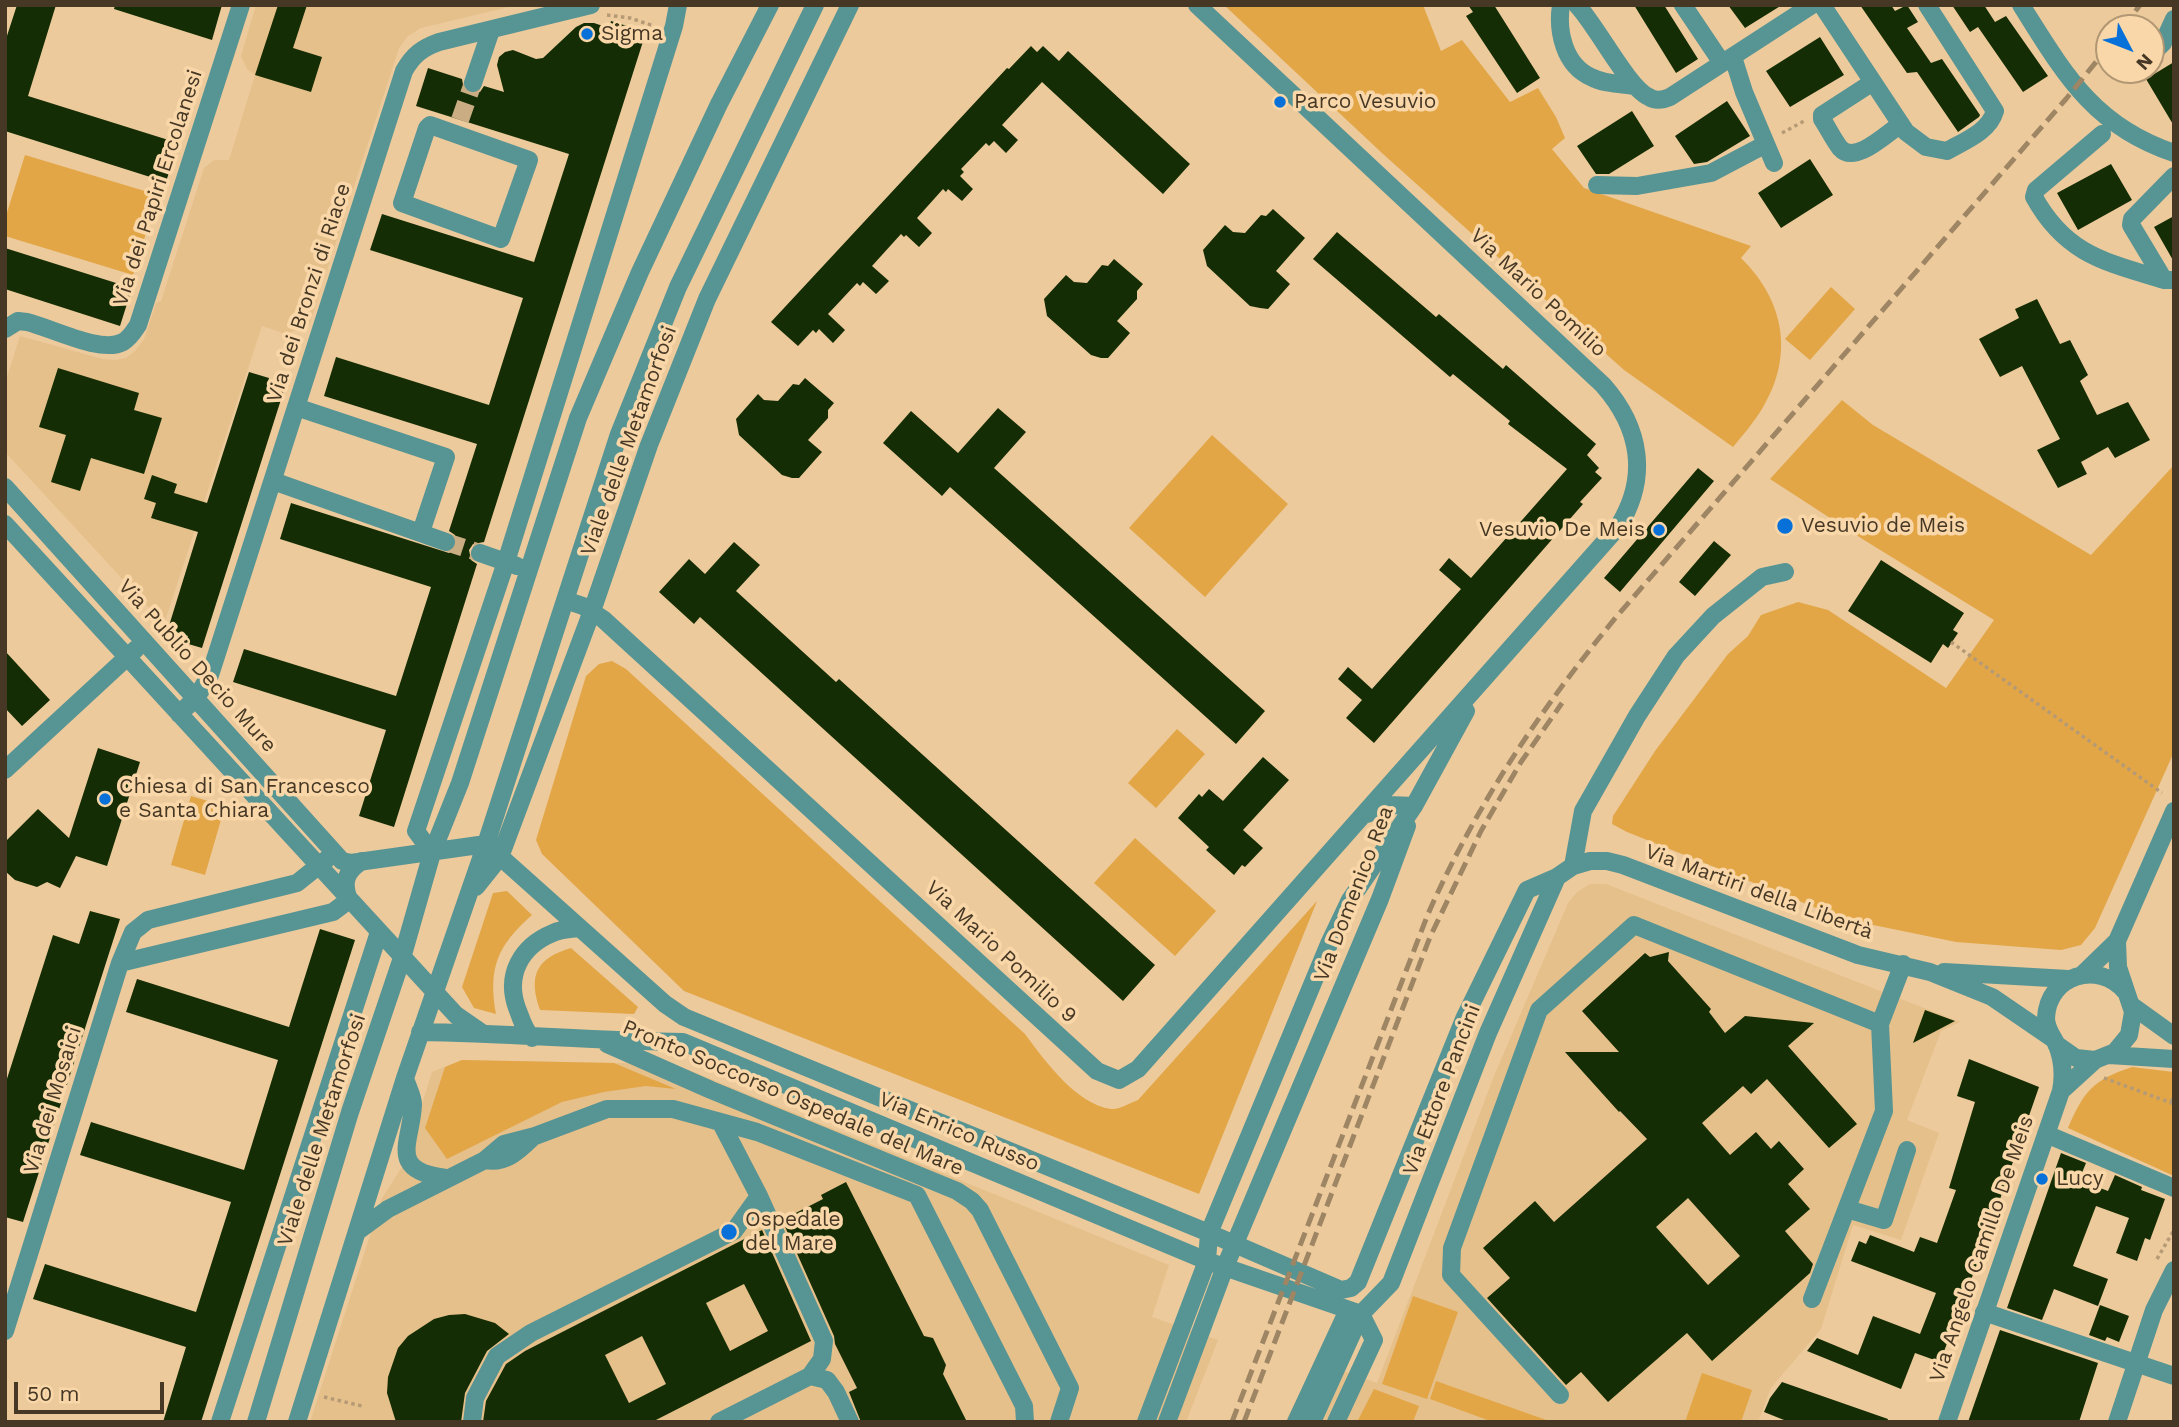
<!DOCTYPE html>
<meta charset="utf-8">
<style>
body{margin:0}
#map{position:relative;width:2179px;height:1427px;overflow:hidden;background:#ecca9c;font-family:"Work Sans",sans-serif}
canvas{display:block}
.frame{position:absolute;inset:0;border:7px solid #463825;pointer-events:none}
.north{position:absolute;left:2095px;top:14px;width:70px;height:70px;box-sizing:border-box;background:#f9d7a8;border:2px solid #b19774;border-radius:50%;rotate:132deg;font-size:19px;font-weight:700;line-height:28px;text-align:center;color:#463825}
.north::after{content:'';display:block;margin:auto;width:24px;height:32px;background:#0771d9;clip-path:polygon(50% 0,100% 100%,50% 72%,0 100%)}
.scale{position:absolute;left:14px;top:1382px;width:150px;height:32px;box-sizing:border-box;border:4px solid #463825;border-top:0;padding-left:9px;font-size:21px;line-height:24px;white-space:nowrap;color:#463825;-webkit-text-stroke:5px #f9d7a8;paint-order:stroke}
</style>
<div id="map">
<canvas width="2179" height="1427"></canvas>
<div class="frame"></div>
<div class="north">N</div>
<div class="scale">50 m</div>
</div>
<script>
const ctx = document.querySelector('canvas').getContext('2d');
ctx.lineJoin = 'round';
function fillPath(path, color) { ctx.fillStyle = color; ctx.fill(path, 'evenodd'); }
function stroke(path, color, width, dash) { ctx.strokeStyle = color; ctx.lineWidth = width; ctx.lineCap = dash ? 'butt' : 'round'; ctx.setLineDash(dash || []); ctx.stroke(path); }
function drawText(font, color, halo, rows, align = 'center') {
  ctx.font = font + ' "Work Sans",sans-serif'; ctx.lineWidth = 7; ctx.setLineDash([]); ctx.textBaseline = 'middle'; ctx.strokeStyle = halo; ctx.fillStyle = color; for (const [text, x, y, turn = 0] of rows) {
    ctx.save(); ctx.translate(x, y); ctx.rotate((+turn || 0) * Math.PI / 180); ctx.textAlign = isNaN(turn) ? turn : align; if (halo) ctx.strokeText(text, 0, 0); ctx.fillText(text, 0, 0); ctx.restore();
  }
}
const built = new Path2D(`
 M256,5H517L421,28L408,36L399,48L309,326L286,334L262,326L164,624L5,452V383L20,336L103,359L116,360L126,358L135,351L144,339L156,303L161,301L204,168L214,160H229L255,75L247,69L241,56Z
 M1590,884H1606L1960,1022L1941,1031L1907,1120L1939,1133L1901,1240L1853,1225L1821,1329L1771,1388L1758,1422H1285L1316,1361L1377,1383L1494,1076L1568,903L1577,892Z
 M462,1060L674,1064L1169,1265L1152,1317L1218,1340L1186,1422H310L382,1198L402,1167L432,1072Z`);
const green = new Path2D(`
 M1224,5H1423L1441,51L1462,40L1510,102L1538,88L1556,117L1565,138L1552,149L1584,188L1751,246L1741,258C1784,300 1795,355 1762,409C1754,422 1743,435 1733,447L1624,370L1383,154Z
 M25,155L158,195L133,275L5,236V219Z
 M1831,287L1855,309L1810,360L1785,339Z
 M1842,400L1873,425L2091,555L2174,465V752L2095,928L2081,945L2061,950L1956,942L1844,919L1627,832L1612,824L1613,816L1655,751L1728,654L1748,636L1761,615L1798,602L1828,610L1946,688L1994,620L1864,540L1770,479Z
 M1212,435L1288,504L1205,597L1129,528Z
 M612,661L626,669L1025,1034C1045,1061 1076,1104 1111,1109C1119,1110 1130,1103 1138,1100L1317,901L1199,1194L684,991L542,854L536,840L586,676L599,664Z
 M1177,729L1205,754L1156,808L1128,783Z
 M191,796L225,806L205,875L171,865Z
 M1135,838L1216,911L1175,956L1094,883Z
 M507,891L532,915C497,946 488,968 496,1014L474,1008L462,987L493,893Z
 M571,948L638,1007L634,1014L540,1010C528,976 536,958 571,948Z
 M462,1060L614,1063L676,1089L646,1086L604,1092L562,1102L447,1159L425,1128L445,1067Z
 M2132,1067L2174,1072V1176L2068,1128C2084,1091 2093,1080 2132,1067Z
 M1413,1296L1458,1312L1427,1399L1382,1384Z
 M1702,1373L1752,1390L1741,1422H1685Z
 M1436,1381L1552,1422H1493L1430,1399Z
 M1374,1389L1419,1406L1413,1422H1357Z`);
const building = new Path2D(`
 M17,5H56L28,96L178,143L166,182L5,131V42Z
 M115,5H222L212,40L114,9Z
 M278,5H307L293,48L322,57L311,92L255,75Z
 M1468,5H1494L1540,78L1517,93L1466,16L1473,12Z
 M1634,5H1664L1698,59L1676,73Z
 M1728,5H1782L1745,28Z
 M1860,5H1891L1895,11L1907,5L1918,22L1907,28L1931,63L1942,59L1980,115L1979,117L1958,132L1917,72L1907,73Z
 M1952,5H1984L1995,22L2006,16L2048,76L2023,92L1978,27L1970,32Z
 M611,21L646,32L484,542L473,544L469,550L471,560L477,564L394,827L359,816L386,730L233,682L244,649L396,696L431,587L280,539L291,503L449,553L457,545L455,535L449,531L477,444L324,396L336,357L489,405L523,298L370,250L382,214L534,262L569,154L416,106L428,68L462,79L464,90L470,94L480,92L484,86L504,92L497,65L499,57L505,52L513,50L536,59L543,58L576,27L584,23H594L609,28Z
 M1820,37L1844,75L1790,107L1766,71Z
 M1031,46L1037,52L1043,46L1059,61L1068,51L1190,164L1163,194L1042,82L1002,125L1018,140L1006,153L994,141L989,146L986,143L961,169L964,172L960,176L973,189L962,201L948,189L946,192L943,189L917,218L932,233L919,247L906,235L904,237L901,234L872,266L889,281L876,294L863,282L860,286L857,283L828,314L845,330L833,343L819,329L816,333L813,330L798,346L771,322L1007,68L1009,69Z
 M2174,62V126L2146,79Z
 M1727,101L1750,136L1707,162L1694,164L1675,136Z
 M1632,111L1654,146L1609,174H1596L1577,146Z
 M1810,159L1833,195L1781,228L1758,193Z
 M2111,164L2132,200L2078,230L2057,193Z
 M1273,209L1305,238L1276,271L1290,284L1268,309L1260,308L1250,306L1207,266L1203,250L1225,225L1233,232L1245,233L1261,215L1266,216Z
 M2174,216V262L2154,227Z
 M1337,232L1436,317L1439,314L1503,369L1506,365L1596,444L1587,455L1599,468L1595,472L1602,478L1580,502L1583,504L1374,743L1346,718L1362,700L1338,679L1348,667L1372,689L1461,589L1439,570L1449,558L1471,578L1567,469L1508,424L1510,421L1453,374L1450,377L1313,259Z
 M5,248L132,288L120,326L5,289Z
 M1114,259L1143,284L1137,291V299L1117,321L1130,333L1108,358H1101L1091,355L1047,316L1044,299L1066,275L1074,282L1087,283L1102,265L1108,266Z
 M2037,299L2060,344L2070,340L2088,375L2080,381L2097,415L2128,402L2150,440L2115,458L2108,447L2081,462L2087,474L2058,488L2037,450L2060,439L2022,366L2000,377L1979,339L2019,318L2015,309Z
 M58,368L139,393L134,410L162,418L144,474L91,458L80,491L51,482L66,435L39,427Z
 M249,372L269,378L267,385L284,390L202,648L185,643L188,636L168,629L198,532L151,518L156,503L144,499L152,475L177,484L174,493L207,503Z
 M805,378L834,403L828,410V418L808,440L822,452L799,478H792L782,475L739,435L736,419L758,394L764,400L778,401L793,384L799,385Z
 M998,408L1026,432L994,468L1265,711L1236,744L950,487L942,496L883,443L911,411L958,453Z
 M1698,468L1714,481L1620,592L1604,578Z
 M1714,541L1731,555L1695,596L1679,582Z
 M734,542L760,565L736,591L836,682L839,679L1155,965L1123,1001L700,617L694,624L659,592L689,559L705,574Z
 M1881,560L1964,613L1953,630L1958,633L1948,648L1943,644L1931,663L1848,611Z
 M5,651L50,700L22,726L5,708Z
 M98,748L140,762L107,866L76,856L60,888L47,882L37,887L15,880L5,871V842L38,809L69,838Z
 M1263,757L1289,780L1243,830L1263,848L1245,867L1242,865L1234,875L1206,850L1209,847L1178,818L1199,794L1202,797L1209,789L1223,801Z
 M90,911L120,919L23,1222L5,1217V1085L53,935L79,944Z
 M320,929L355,940L201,1422H163L186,1347L33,1299L45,1264L196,1312L231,1202L80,1155L91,1122L244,1170L278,1060L126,1012L137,979L289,1027Z
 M1669,952L1668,961L1711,1009L1709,1012L1725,1033L1745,1016L1814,1023L1788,1046L1857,1124L1829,1148L1767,1079L1751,1094L1743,1086L1702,1123L1730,1155L1756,1132L1771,1149L1779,1141L1804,1169L1788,1184L1810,1209L1785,1231L1813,1264L1810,1273L1712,1361L1687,1333L1608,1402L1581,1372L1566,1385L1487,1298L1510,1278L1483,1248L1535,1201L1554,1222L1647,1139L1620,1111L1619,1112L1565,1052H1619L1582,1011L1645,953L1650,957ZM1688,1198L1740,1256L1708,1285L1656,1227Z
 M1925,1010L1955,1021L1913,1043Z
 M1969,1059L2039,1087L1983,1248L1940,1362L1915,1353L1901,1389L1807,1351L1817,1338L1858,1355L1873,1316L1920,1334L1936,1293L1851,1261L1859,1241L1866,1244L1870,1235L1914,1252L1920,1237L1937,1243L1956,1190L1949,1188L1975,1102L1957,1096Z
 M2061,1153L2086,1163L2079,1180L2108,1191L2115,1175L2142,1187L2141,1190L2165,1199L2150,1240L2145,1238L2137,1261L2116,1253L2129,1218L2096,1206L2073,1266L2108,1279L2098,1306L2054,1289L2042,1320L2007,1308Z
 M846,1182L924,1336L933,1338L946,1365L943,1374L967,1422H861L849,1392L857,1388L835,1344L834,1336L782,1220L823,1199L821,1195Z
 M762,1230L811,1341L652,1422H483L486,1401L506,1364L525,1351ZM744,1284L768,1331L730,1351L706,1303ZM642,1336L666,1384L629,1403L605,1355Z
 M2100,1305L2129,1316L2119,1342L2107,1337L2105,1341L2089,1335Z
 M465,1314L495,1323L509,1334L487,1351L465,1393L461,1422H396L387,1393L388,1377L398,1348L408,1336L434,1319L449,1315Z
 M2000,1330L2098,1363L2079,1422H1968Z
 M1782,1382L1888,1419L1887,1422H1789L1764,1412L1770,1398Z`);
const minorTunnel = new Path2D(`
 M460,120L473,83
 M446,542L480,553`);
const path = new Path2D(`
 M607,15L630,18L654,26
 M1782,133L1806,120
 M1951,642L2162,793
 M2104,1078L2174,1104
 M2171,1102L2174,1095
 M2157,1259L2174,1230
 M324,1397L362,1406`);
const minor = new Path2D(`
 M1561,5C1557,31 1564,65 1591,77C1604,84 1621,84 1635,86
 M1577,5C1597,26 1628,88 1649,97C1655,101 1663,100 1670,97L1812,5
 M1683,5L1722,63
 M1822,5L1906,132L1926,147L1947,151C1964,141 1989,132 1995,111L1927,5
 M2021,5C2064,73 2093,126 2174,153
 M2154,52L2163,43L2174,19
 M1733,57L1744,92L1774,163
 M1873,82L1822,115V119C1828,128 1833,139 1840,148C1855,165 1886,134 1901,124
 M473,83L491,30
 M430,125L529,160L501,239L402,203L427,128Z
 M2102,134L2036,190L2034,197C2066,255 2106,262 2164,280H2174
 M1597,185L1637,186L1711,173L1766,144
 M2164,280L2131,225L2132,219L2174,176
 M5,329L18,321L27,322C52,328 101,354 123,342C130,338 134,331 138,325L241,5
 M296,407L446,457L421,532
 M273,481L446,542
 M5,487L342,861L351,863L486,844
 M5,524L456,1015L482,1033
 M480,553L517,566
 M565,600L583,606L603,619L1097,1071L1119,1080L1138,1069L1618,527C1649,478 1641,428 1603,385L1197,5
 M179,714L196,698L210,675L404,71C413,55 422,48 439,42L591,5
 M5,770L136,649
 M1367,814L1388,805L1414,806
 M486,844L665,1004L684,1017L1209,1233L1341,1290L1351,1288L1358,1282L1464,1019L1527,890L1557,877L1573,866L1590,861H1607L1623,865L1858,955L1930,972L1992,997L2052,1038
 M432,853L416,831L506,562L674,26L678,5
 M1573,866L1583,811L1637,716L1676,656L1713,616L1762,577L1785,572
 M476,887L500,857L592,611L649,445L707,299L850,5
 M120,963L333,912L349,900C342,882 346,871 362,861
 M1944,972L2068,979
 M2083,974L2117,941L2174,811
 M2131,1005L2174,1036
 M420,1032C508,1033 595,1041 683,1042L1207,1261L1361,1314
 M532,1038C524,1030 521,1018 517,1008C505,975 521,946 553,933C561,929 571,929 580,928
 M607,1044L711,1090L957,1191L972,1201L980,1210L1070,1388L1059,1422
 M2056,1044L2076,1058L2095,1060L2115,1052L2129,1035L2133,1012L2118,967L2117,941
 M2109,1055L2174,1059
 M405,1078C407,1086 413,1096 413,1104C412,1141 386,1171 446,1178
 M2061,1091L2095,1060
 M2046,1134L2174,1188
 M485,1160C505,1164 519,1151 532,1138
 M1847,1209L1884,1220L1907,1150
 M358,1231L388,1209L485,1160L504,1144L535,1136L607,1109H673L757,1132L917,1195L1024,1406L1025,1422
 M1812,1299L1884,1111L1880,1024L1903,964
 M1984,1312L2174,1376
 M5,1331L120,963L133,932L148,920L297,883L327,859
 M810,1376L827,1380L836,1392L850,1422
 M1560,1395L1451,1275L1452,1248L1539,1010L1634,925L1880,1024
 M220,1422L379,932
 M256,1422L350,1112L402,958L432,853L460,783L578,418L640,272L719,104L770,5
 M297,1422L405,1078L486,844L619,434L678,287L815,5
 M472,1422L475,1398L497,1356L531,1333L734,1231L759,1196
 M719,1422L810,1376L822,1359L824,1341L759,1196L721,1123
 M1146,1422L1207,1261L1209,1233L1329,944L1350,900L1414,806L1466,711
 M1167,1422L1225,1267L1380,899L1407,826
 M1296,1422L1348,1310
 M1312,1422L1361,1314L1391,1283L1488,1033L1557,877
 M1336,1422L1374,1340L1361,1314
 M1947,1422L2061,1091C2064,1075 2063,1059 2056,1043C2051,1034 2046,1028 2046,1018C2048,975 2098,960 2125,991
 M2117,1422L2154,1310L2174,1270`);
const rail = new Path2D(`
 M2123,28L2140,5
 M1232,1422L1428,914C1476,805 1541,708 1617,616L2066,99L2109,46
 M1244,1422L1430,937L1481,831L1521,762L1562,703`);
const markers = [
 [587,34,7,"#0771d9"],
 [1280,102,7,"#0771d9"],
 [1785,526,9,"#0771d9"],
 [1659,530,7,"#0771d9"],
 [105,799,7,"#0771d9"],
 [2042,1179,7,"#0771d9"],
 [729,1232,9,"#0771d9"]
];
const poiNames = [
 ["Sigma",601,34],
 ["Parco Vesuvio",1294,102],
 ["Vesuvio de Meis",1801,526],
 ["Vesuvio De Meis",1645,530,"right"],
 ["Chiesa di San Francesco",119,787],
 ["e Santa Chiara",119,811],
 ["Lucy",2056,1179],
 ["Ospedale",745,1220],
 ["del Mare",745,1244]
];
const streetNames = [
 ["Via dei Papiri Ercolanesi",158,188,-72],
 ["Via dei Bronzi di Riace",309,293,-72],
 ["Via Mario Pomilio",1538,293,43],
 ["Viale delle Metamorfosi",629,441,-70],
 ["Via Publio Decio Mure",197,666,48],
 ["Via Martiri della Libertà",1759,892,20],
 ["Via Domenico Rea",1354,894,-69],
 ["Via Mario Pomilio 9",1001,952,43],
 ["Via Ettore Pancini",1442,1090,-69],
 ["Pronto Soccorso Ospedale del Mare",793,1098,23],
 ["Via dei Mosaici",53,1100,-73],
 ["Viale delle Metamorfosi",322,1130,-72],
 ["Via Enrico Russo",959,1132,23],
 ["Via Angelo Camillo De Meis",1982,1249,-71]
];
fillPath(built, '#e6c08b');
fillPath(green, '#e3a647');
fillPath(building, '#152d04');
stroke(minorTunnel, '#cbad84', 18, [18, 9]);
stroke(path, '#b59a75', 3.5, [3.5, 3.5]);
stroke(minor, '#579494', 18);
stroke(rail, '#9e8564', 5, [14, 7]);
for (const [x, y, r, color] of markers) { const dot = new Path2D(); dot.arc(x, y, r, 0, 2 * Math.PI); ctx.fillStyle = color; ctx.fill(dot); stroke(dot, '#f9d7a8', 2.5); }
drawText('21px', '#463825', '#f9d7a8', poiNames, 'left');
drawText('21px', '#463825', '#f9d7a8', streetNames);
</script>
